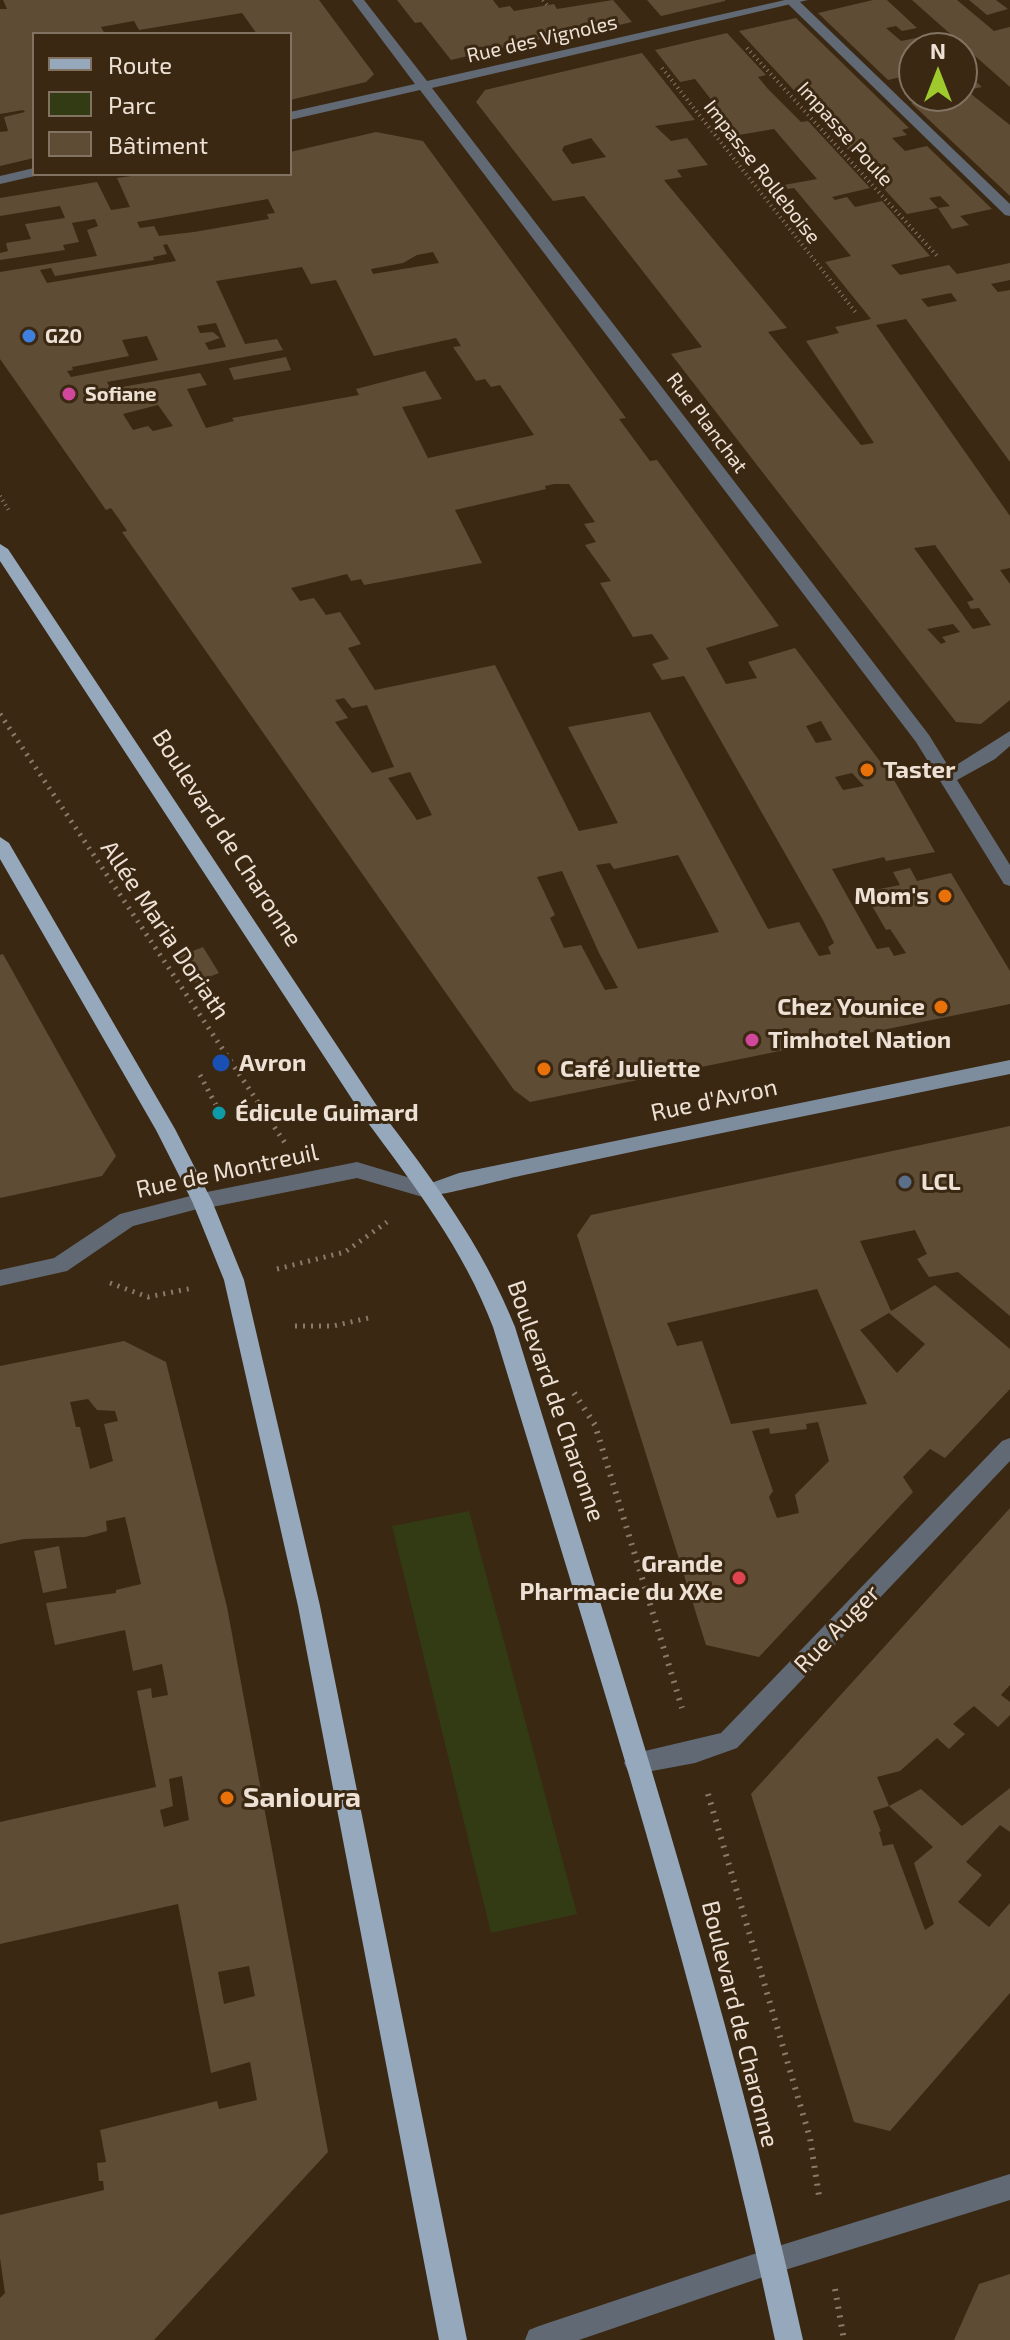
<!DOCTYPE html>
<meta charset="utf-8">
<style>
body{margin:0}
#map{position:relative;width:1010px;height:2340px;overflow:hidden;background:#3a2813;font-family:"Exo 2",sans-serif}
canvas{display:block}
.legend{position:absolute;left:32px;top:32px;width:260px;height:144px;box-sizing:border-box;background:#3a2813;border:2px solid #827261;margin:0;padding:10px 14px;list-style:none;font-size:24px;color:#ede1d5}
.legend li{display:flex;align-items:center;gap:16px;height:40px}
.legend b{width:40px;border:2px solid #827261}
.north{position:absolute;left:898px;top:32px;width:80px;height:80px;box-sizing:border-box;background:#3a2813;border:2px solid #827261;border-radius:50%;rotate:0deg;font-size:22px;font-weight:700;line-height:32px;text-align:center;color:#ede1d5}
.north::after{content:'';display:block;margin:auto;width:28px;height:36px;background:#9fca2d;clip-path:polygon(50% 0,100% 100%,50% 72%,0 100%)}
</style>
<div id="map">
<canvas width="1010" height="2340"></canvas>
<ul class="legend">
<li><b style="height:10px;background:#95a8bc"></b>Route</li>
<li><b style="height:22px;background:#323b13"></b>Parc</li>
<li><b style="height:22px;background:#5f4c35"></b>Bâtiment</li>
</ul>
<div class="north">N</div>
</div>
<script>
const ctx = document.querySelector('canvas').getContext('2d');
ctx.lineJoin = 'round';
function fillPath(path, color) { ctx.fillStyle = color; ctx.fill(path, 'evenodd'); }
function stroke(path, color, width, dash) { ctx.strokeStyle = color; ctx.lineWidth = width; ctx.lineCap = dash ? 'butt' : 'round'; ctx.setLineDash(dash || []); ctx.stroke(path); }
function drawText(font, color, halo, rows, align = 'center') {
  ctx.font = font + ' "Exo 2",sans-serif'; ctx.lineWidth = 6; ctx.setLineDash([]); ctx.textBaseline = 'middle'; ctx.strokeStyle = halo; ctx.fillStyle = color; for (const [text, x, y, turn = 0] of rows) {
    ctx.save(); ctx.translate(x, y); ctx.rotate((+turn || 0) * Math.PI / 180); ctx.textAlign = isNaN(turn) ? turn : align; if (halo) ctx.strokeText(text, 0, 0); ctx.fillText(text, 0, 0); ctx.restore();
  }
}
const green = new Path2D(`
 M469,1511L577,1914L491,1933L392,1526Z`);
const building = new Path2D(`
 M3,0H319L374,74L366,82L290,100V34H257L242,13L139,30L134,21L101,27L105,34H34V158L0,166V132L8,131L4,117L25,112L23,110L0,114V9H7Z
 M397,0H493L499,8L510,6L514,11L554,4L557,9L613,0L632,22L576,35L574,31L451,60L421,22L415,23Z
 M647,0H725V1L661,16Z
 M873,0H887L917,28L902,31L896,26L886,28L901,41L926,36L940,48H914V74L888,80L818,13Z
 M912,0H957L994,31L1010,27V87Z
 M969,0H996L1008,9L987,15Z
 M796,18L909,128L902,130L907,135L892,138L905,151L927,146L992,209L960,216L969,225L952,229L938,208L950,206L940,196L929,198L938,208L907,214L865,168L878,165L861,149L849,151L821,120L830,119L809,97L802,99L739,31Z
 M727,33L766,75L758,77L768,89L801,122L808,121L870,188L832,197L835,200L847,197L855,207L882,201L930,256L891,265L900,275L949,265L957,274L1010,263V280L991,284L998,292L1010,290V462L906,319L876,325L1010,516V568L1000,570L1010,584V700L981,724L956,722L671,354L702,347L584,196L553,201L476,102L485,90L642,53L695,120L655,126L671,141L687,138L708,165L677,170L682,177L664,180L787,328L768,332L861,445L874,443L806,341L839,333L835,327L871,319L825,262L851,256L794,188L788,189L784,185L817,179L774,129L739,135L695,79L680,82L655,50ZM591,138L606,157L572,164L562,150L564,146ZM951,293L957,301L928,307L921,299ZM935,545L974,600L967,602L971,609L979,608L991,625L973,629L914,548ZM953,624L960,632L942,637L946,642L941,644L927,629Z
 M962,69L982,87L966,90L1010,125V196L911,103L941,96H962Z
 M376,132L423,141L626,418L619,419L650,461L657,460L779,626L706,648L726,684L757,678L748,662L795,648L894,780L935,852L886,861L884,857L832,869L877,949L889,947L894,956L906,953L890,929L886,930L864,892L900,885L893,872L910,868L917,881L951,873L1010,971V1004L530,1102L514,1090L158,583L122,532L127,531L119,519L111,508L106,510L0,359V272L97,256L87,230L98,226L95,219L72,223L79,242L63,245L65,250L0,260V253L8,251L6,243L31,239L25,224L65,218L60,206L0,216V198L97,182L111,210L130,207L117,178L146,174H290V152ZM268,199L275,213L267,214L269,219L194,232L159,236L154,226L140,228L137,222ZM167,244L176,261L47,283L40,270L51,268L55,276L154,260L153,257L167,254L163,245ZM433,252L439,263L373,274L371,269L403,263L417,255ZM302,267L311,284L336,280L374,356L456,338L461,346L453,347L476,381L485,379L491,387L500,385L534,435L428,458L402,407L442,399L425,371L356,389L359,395L232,418L234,421L206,428L187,389L207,385L200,373L111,389L107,382L283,350L277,339L245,344L216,281ZM216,323L226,347L209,350L205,343L220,338L213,332L200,333L197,326ZM147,336L158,360L71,377L67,371L73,370L72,367L129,356L122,340ZM158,405L173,426L153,431L148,426L133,430L123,414ZM554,484H569L595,522L584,524L596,542L585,545L611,581L600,583L633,637L652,634L669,659L652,664L662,680L684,676L824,922L834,943L828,947L831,954L819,956L799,922L768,929L650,712L568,727L618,823L579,831L495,665L375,690L348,648L361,644L340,612L326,615L314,598L300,601L291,588L347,574L351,581L361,579L364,585L482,563L455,510L546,489L545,486ZM344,698L352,708L367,705L394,767L372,773L335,722L348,718L335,700ZM821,721L832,740L816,743L806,726ZM410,772L432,815L417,820L388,778ZM852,773L864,786L843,790L835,777ZM678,855L719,932L638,949L596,865L610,863L614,869ZM562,871L599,953L618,988L605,990L581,945L564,948L550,918L555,915L537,877Z
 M286,357L291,370L234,380L229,368Z
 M203,947L219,973L194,983L177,957Z
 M3,954L116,1156L102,1176L0,1198V955Z
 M1010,1126V1316L958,1272L929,1277L917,1259L927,1254L915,1230L860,1241L891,1311L935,1285L1010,1349V1389L945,1458L930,1449L903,1477L913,1492L759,1657L706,1645L577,1235L591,1215ZM817,1289L867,1404L731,1424L702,1341L677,1346L667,1323ZM889,1313L925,1344L897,1373L860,1330ZM818,1422L829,1461L795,1495L799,1513L777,1518L769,1497L773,1491L752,1431L769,1428L770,1434L807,1429L806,1424Z
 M124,1341L166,1362L227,1607L328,2152L154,2340H0V2298L5,2293L0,2258V2215L104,2190L103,2181H99L97,2163L106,2162L100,2130L217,2101L219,2109L257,2100L250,2062L211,2073L178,1904L0,1944V1822L156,1787L137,1691L151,1688L152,1698L168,1695L162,1664L133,1671L125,1630L55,1645L46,1603L116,1593V1590L141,1584L125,1517L106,1521L107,1531L85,1537L24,1539L0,1544V1366ZM88,1399L97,1410L115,1411L118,1421L104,1424L113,1461L90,1469L80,1427H76L70,1402ZM182,1776L189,1820L164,1827L160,1810L173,1806L169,1779ZM249,1966L255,1996L224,2004L218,1972Z
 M1010,1508V1685L1001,1695L1010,1702V1715L998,1727L974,1706L953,1724L965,1734L949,1749L937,1738L900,1771L877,1777L889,1806L921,1789L962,1826L1010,1788V1832L1000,1825L966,1862L982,1875L958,1902L989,1927L1010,1903V1993L890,2131L854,2122L751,1794ZM889,1806L933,1847L914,1863L934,1924L925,1930L893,1844L883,1846L879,1832L881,1831L873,1811Z
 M59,1546L67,1588L43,1593L34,1551Z
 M1010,2274V2340H954L979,2284Z`);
const pathFar2 = new Path2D(`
 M543,0L547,5
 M747,48L939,258
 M662,68L857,314
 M0,496L10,512`);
const pathFar1 = new Path2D(`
 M0,714L285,1143
 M200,1075L217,1107
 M277,1269L345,1252L387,1222
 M110,1283L148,1297L193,1288
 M295,1326H333L373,1317`);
const path = new Path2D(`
 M574,1393L595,1425L682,1708
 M708,1794L810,2138L819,2196
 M835,2289L844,2340`);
const lane = new Path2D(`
 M788,0H798L1010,204V216L1005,215L789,5Z
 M357,1162L437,1186L440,1191L437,1196L430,1199L357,1178L202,1209L195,1206L192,1201L195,1196L202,1193Z
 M1010,2174V2200L772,2274L762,2271L759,2261L762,2251L772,2248Z`);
const street = new Path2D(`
 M352,0H364L427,81L785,0H808L432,88L929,735L950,769L1010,731V746L995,759L957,780L1010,865V886L1004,884L916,742L420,90L290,120V112L415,84Z
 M34,168V174L39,175L0,184V176Z
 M202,1193L209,1196L212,1201L209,1206L133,1226L67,1271L0,1286V1270L54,1258L120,1214Z
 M1010,1438V1461L737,1748L695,1763L636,1774L628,1771L624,1763L628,1755L721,1733L1002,1441Z
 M772,2248L782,2251L785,2261L782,2271L772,2274L579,2340H525L529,2330L539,2326Z`);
const secondary = new Path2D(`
 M1010,1060V1074C849,1107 689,1139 529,1174C512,1177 431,1199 423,1196L420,1191L423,1186L459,1173Z`);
const primary = new Path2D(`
 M0,544L8,549L379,1109C431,1177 483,1246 515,1327C618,1662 728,1997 803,2340H775C703,1997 595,1662 493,1327C464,1250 414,1185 365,1119L0,561Z
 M0,837L9,843L175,1129L212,1201L244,1280L320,1606L467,2340H439L298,1606L224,1280L192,1201L156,1130L0,859Z`);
const markers = [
 [29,336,8,"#3f7fe0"],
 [69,394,8,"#d1479c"],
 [867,770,8,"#e8710a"],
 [945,896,8,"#e8710a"],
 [941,1007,8,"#e8710a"],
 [752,1040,8,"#d1479c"],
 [221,1063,10,"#1a4fb4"],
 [544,1069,8,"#e8710a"],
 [219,1113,8,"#0f9aa8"],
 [905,1182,8,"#5c6f8a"],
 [739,1578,8,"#e0444e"],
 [227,1798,8,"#e8710a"]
];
const farStreetnames = [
 ["Rue des Vignoles",542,39,-13],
 ["Impasse Poule",845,134,48],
 ["Impasse Rolleboise",762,172,52],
 ["Rue Planchat",707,423,53]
];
const farPoinames = [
 ["G20",45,336],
 ["Sofiane",85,394]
];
const poiNames = [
 ["Taster",883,770],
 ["Mom's",929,896,"right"],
 ["Chez Younice",925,1007,"right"],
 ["Timhotel Nation",768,1040],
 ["Avron",239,1063],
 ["Café Juliette",560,1069],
 ["Édicule Guimard",235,1113],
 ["LCL",921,1182],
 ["Grande",723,1564,"right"],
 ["Pharmacie du XXe",723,1592,"right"]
];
const streetNames = [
 ["Boulevard de Charonne",227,838,57],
 ["Allée Maria Doriath",165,930,56],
 ["Rue d'Avron",714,1100,-12],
 ["Rue de Montreuil",227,1171,-12],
 ["Boulevard de Charonne",556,1401,71],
 ["Rue Auger",837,1629,-46],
 ["Boulevard de Charonne",740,2024,76]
];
const nearPoinames = [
 ["Sanioura",243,1798]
];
fillPath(green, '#323b13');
fillPath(building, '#5f4c35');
stroke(pathFar2, '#897a69', 4, [1, 4]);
stroke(pathFar1, '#897a69', 5, [2, 6]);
stroke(path, '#897a69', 6, [2, 7]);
fillPath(lane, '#616a74');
fillPath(street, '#616a74');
fillPath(secondary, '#7e8d9d');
fillPath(primary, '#95a8bc');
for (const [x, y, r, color] of markers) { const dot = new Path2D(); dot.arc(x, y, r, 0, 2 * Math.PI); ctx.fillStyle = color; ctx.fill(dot); stroke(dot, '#3a2813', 3); }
drawText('20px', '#ede1d5', '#3a2813', farStreetnames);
drawText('bold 20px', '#ede1d5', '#3a2813', farPoinames, 'left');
drawText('bold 24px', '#ede1d5', '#3a2813', poiNames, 'left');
drawText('24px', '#ede1d5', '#3a2813', streetNames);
drawText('bold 28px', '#ede1d5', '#3a2813', nearPoinames, 'left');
</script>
